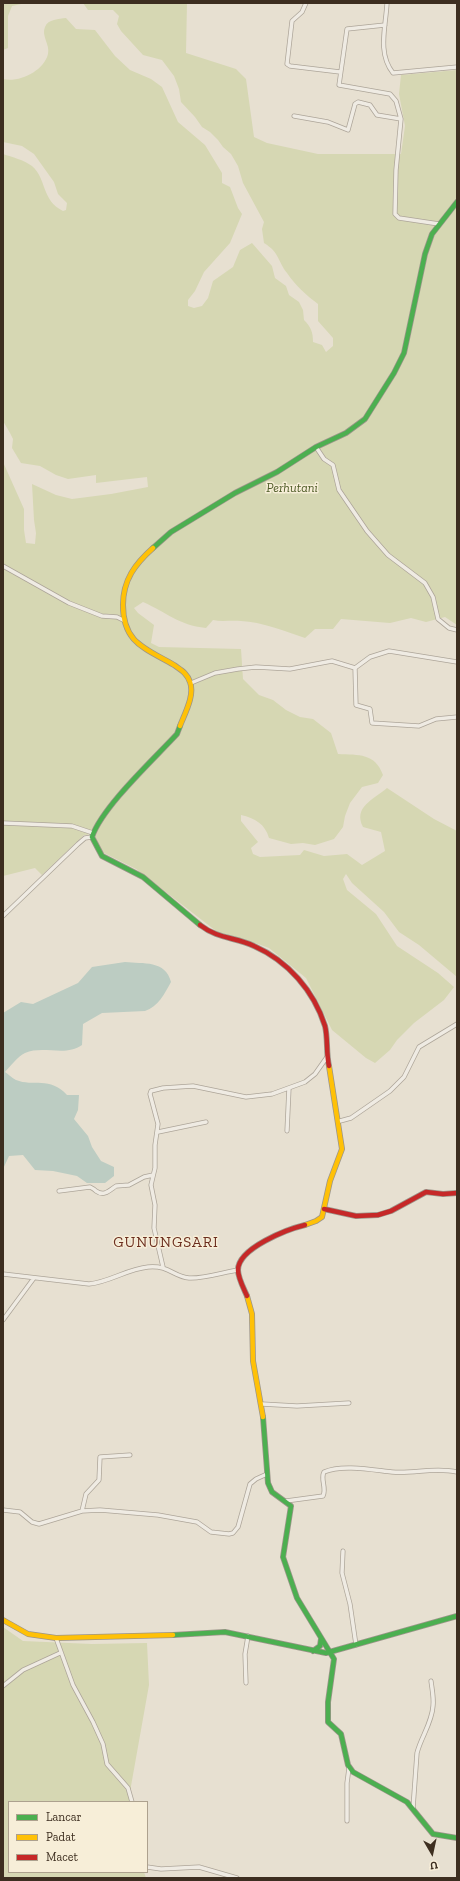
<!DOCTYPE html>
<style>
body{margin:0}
#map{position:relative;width:460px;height:1881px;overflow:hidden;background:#e7e0d1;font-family:"Zilla Slab",serif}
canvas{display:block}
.frame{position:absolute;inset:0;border:4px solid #3d2e20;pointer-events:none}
.legend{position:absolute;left:8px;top:1801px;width:140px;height:72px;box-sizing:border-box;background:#f7eed8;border:1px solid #ada18e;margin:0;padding:5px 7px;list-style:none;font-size:12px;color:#3d2e20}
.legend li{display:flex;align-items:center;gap:8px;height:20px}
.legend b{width:20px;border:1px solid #ada18e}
.north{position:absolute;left:412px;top:1833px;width:40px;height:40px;-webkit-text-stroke:3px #f7eed8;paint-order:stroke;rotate:171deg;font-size:11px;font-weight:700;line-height:16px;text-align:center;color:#3d2e20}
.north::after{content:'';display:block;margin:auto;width:14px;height:18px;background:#3d2e20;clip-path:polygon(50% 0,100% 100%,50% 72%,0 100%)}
</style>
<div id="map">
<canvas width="460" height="1881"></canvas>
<div class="frame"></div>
<ul class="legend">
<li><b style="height:5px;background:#4caf50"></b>Lancar</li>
<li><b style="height:5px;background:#ffc107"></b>Padat</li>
<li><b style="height:5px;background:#c62828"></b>Macet</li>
</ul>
<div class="north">U</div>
</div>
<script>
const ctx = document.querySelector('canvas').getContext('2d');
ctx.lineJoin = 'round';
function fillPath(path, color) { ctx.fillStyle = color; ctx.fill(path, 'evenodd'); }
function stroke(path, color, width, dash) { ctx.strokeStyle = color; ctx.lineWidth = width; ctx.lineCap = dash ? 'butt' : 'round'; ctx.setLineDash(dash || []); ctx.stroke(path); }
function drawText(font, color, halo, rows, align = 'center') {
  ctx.font = font + ' "Zilla Slab",serif'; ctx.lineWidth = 3; ctx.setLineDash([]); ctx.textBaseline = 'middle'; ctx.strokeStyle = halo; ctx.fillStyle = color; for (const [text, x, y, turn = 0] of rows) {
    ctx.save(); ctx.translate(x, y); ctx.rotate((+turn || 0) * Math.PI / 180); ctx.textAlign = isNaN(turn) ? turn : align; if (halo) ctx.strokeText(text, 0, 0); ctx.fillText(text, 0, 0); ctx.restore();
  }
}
const green = new Path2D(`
 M3,3H26L12,6L8,16V48L3,50Z
 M83,3H187L186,53L236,69L246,79L254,137L267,143L318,154H401L405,126L399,94L401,75L457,70V625L445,617L426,622L411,618L390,623L341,619L333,629H315L305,638C284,631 262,622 241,621C231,620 222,622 213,620L206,628C178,625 168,613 143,602L134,608L138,613L154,625L151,643L159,647L241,649L243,679L259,695L273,700L286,710L300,717L313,719L331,733L338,754C359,755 375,753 383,775L378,783L362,787L350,803L345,816L343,827L334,839L315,845L303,843L291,844L269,838C265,824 255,818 241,815V821L258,842L251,848L253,854L260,857L300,855L304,850L324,856L347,854L362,865L385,851L381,832L363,827C353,807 373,800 387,788L434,819L457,831V977L419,945L399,932L384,912L352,883L346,874L343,879L347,890L376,914L397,946L438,973L454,987L444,1000L414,1023L397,1040L390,1050L375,1063L366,1058L332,1030L306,978L269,948L258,944L220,934L136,869L102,852L94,834L84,835L42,875L35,868L3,876V462L24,509V530L26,543L35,544L36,533L34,520L32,484L56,495L72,499L111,494L148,487L147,477L96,483V475L68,479L56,475L40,466L21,463L12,448L13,439L10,433L3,421V154C12,157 24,160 32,166C47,179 41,200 63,211L66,210L67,203L58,194L54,182L34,154L22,146L3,142V79C19,83 44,71 48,54C50,44 41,36 45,27C48,19 59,19 66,18L76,29L95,30L115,56L130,70L151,79L162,87L178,122L205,145L222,173V183L230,187L238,208L242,214L230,243L204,272L195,291L188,300V306L194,308L202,306L208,298L213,281L233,267L240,250L252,243L272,266L275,278L286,286L289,295L299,302L303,310L304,320C311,327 313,332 313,342L322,345L326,352L333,346V338L318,321V304C307,296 295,285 287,273C277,260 280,253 264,243L262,229L264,222L243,183L238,166L231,154L223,147L218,140L210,132L202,127L195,117L181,102L179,89L174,76L162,60L143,55L121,31L117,24L119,16L113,10H88Z
 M3,1627L23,1641L92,1644L147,1643L149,1685L131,1786L130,1802H9V1872H144L146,1878H3Z`);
const water = new Path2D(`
 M125,962C143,964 166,960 171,982C165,993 158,1007 145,1011L102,1013L83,1024L82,1045C66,1057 43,1045 25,1053C18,1056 10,1067 5,1072C8,1074 12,1078 16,1080C33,1087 50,1076 67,1095H79L78,1110L74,1119L88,1136L92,1147L101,1161L114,1167V1176L105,1183H87L77,1176L53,1171L35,1170L23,1155L9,1156L3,1169V1013L21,1002L33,1004L78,983L92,967Z`);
const street = new Path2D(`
 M306,3L302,12L292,21L287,64L290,66L340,72
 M387,3C386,26 377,53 393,73L457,67
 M385,25L347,29L339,85L390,94L396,101L401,119L396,170L395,214L399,218L439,224
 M294,116L328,122L348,130L355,104L358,102L370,105L377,115L401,119
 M316,447L324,459L333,465L339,490L367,531L388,555L425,583L433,597L438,619L449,628L457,630
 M3,566L69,603L102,616L117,617L123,620
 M355,668L356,705L370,709L372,723L419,726L436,719L457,717
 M191,683L215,673L238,669L256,667L290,669L332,661L355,668L370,657L389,651L457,662
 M3,823L72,826L93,833
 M3,916L78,844L85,838L92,837
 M340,1121L351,1118L390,1091L404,1077L419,1047L457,1024
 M287,1131L289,1088
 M158,1132L206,1122
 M59,1191L90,1187C92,1188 94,1189 96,1191C104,1197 110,1190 116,1186L129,1185L144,1177L153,1175
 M163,1267L154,1228L155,1205L151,1185L155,1168V1145L158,1124L150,1094L151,1091L163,1088L193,1086L246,1097L272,1094L305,1082L315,1074L327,1057
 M3,1274L89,1284C110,1282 127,1269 148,1267C169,1265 174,1277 189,1278C203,1279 224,1272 238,1270
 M3,1320L34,1278
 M262,1404L297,1406L349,1403
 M286,1501L323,1496C327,1488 320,1479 324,1472C342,1464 373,1470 392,1472C414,1474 434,1467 457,1472
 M3,1510L20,1512L32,1522L39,1524L82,1511L100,1510L158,1515L197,1522L211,1532L229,1534L233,1533L238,1527L250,1484L256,1479L267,1474
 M82,1511L86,1494L99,1480L100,1457L130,1455
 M343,1551L342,1573L350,1604L356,1645
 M56,1638L73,1685L93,1722L103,1744L107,1764L128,1788L132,1802
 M246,1683L245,1654L248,1636
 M3,1686L23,1670L60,1653
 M413,1808L417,1753C421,1737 432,1723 433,1706C434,1698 432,1689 431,1681
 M347,1821V1783L349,1768
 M147,1867L161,1869L199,1867L237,1878`);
const fast = new Path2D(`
 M153,548L171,532L235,493L277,472L316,447L346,433L365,419L394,373L404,353L425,254L432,234L457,202
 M180,726L177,734C154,759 102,807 92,837L102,856L143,877L200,925
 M263,1417L268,1483L272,1492L291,1506L283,1557L297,1598L334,1659L328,1702V1722L341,1734L348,1765L353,1772L407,1802L433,1834L457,1838
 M173,1635L225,1632L326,1653L457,1616
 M313,1651L320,1646L321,1639`);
const slow = new Path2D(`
 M153,548C135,564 123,580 123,605C123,643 145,648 174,665C181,670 187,673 190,682C195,695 185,713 180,726
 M305,1225L316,1221L322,1217L330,1181L342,1149L329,1066
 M247,1296L252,1314L253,1361L263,1417
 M3,1620L28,1634L56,1638L173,1635`);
const jam = new Path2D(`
 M200,925C218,939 235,937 254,946C288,961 314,991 325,1026C328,1038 326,1053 329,1066
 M324,1209L356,1216L378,1215L391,1211L426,1192L443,1194L457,1193
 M247,1296C244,1289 238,1278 238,1270C238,1248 288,1229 305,1225`);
const parkNames = [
 ["Perhutani",292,488]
];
const quarterNames = [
 ["GUNUNGSARI",166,1243]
];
fillPath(green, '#d6d7b3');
fillPath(water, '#bcccc2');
stroke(street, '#ada599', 5);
stroke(fast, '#9c958a', 6);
stroke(slow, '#9c958a', 6);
stroke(jam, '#9c958a', 6);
stroke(street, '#efebe3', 3.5);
stroke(fast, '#4caf50', 4.5);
stroke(slow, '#ffc107', 4.5);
stroke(jam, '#c62828', 4.5);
drawText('italic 13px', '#4d5a26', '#f7eed8', parkNames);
ctx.letterSpacing = '1px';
drawText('15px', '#6b2e1e', '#f7eed8', quarterNames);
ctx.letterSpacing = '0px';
</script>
